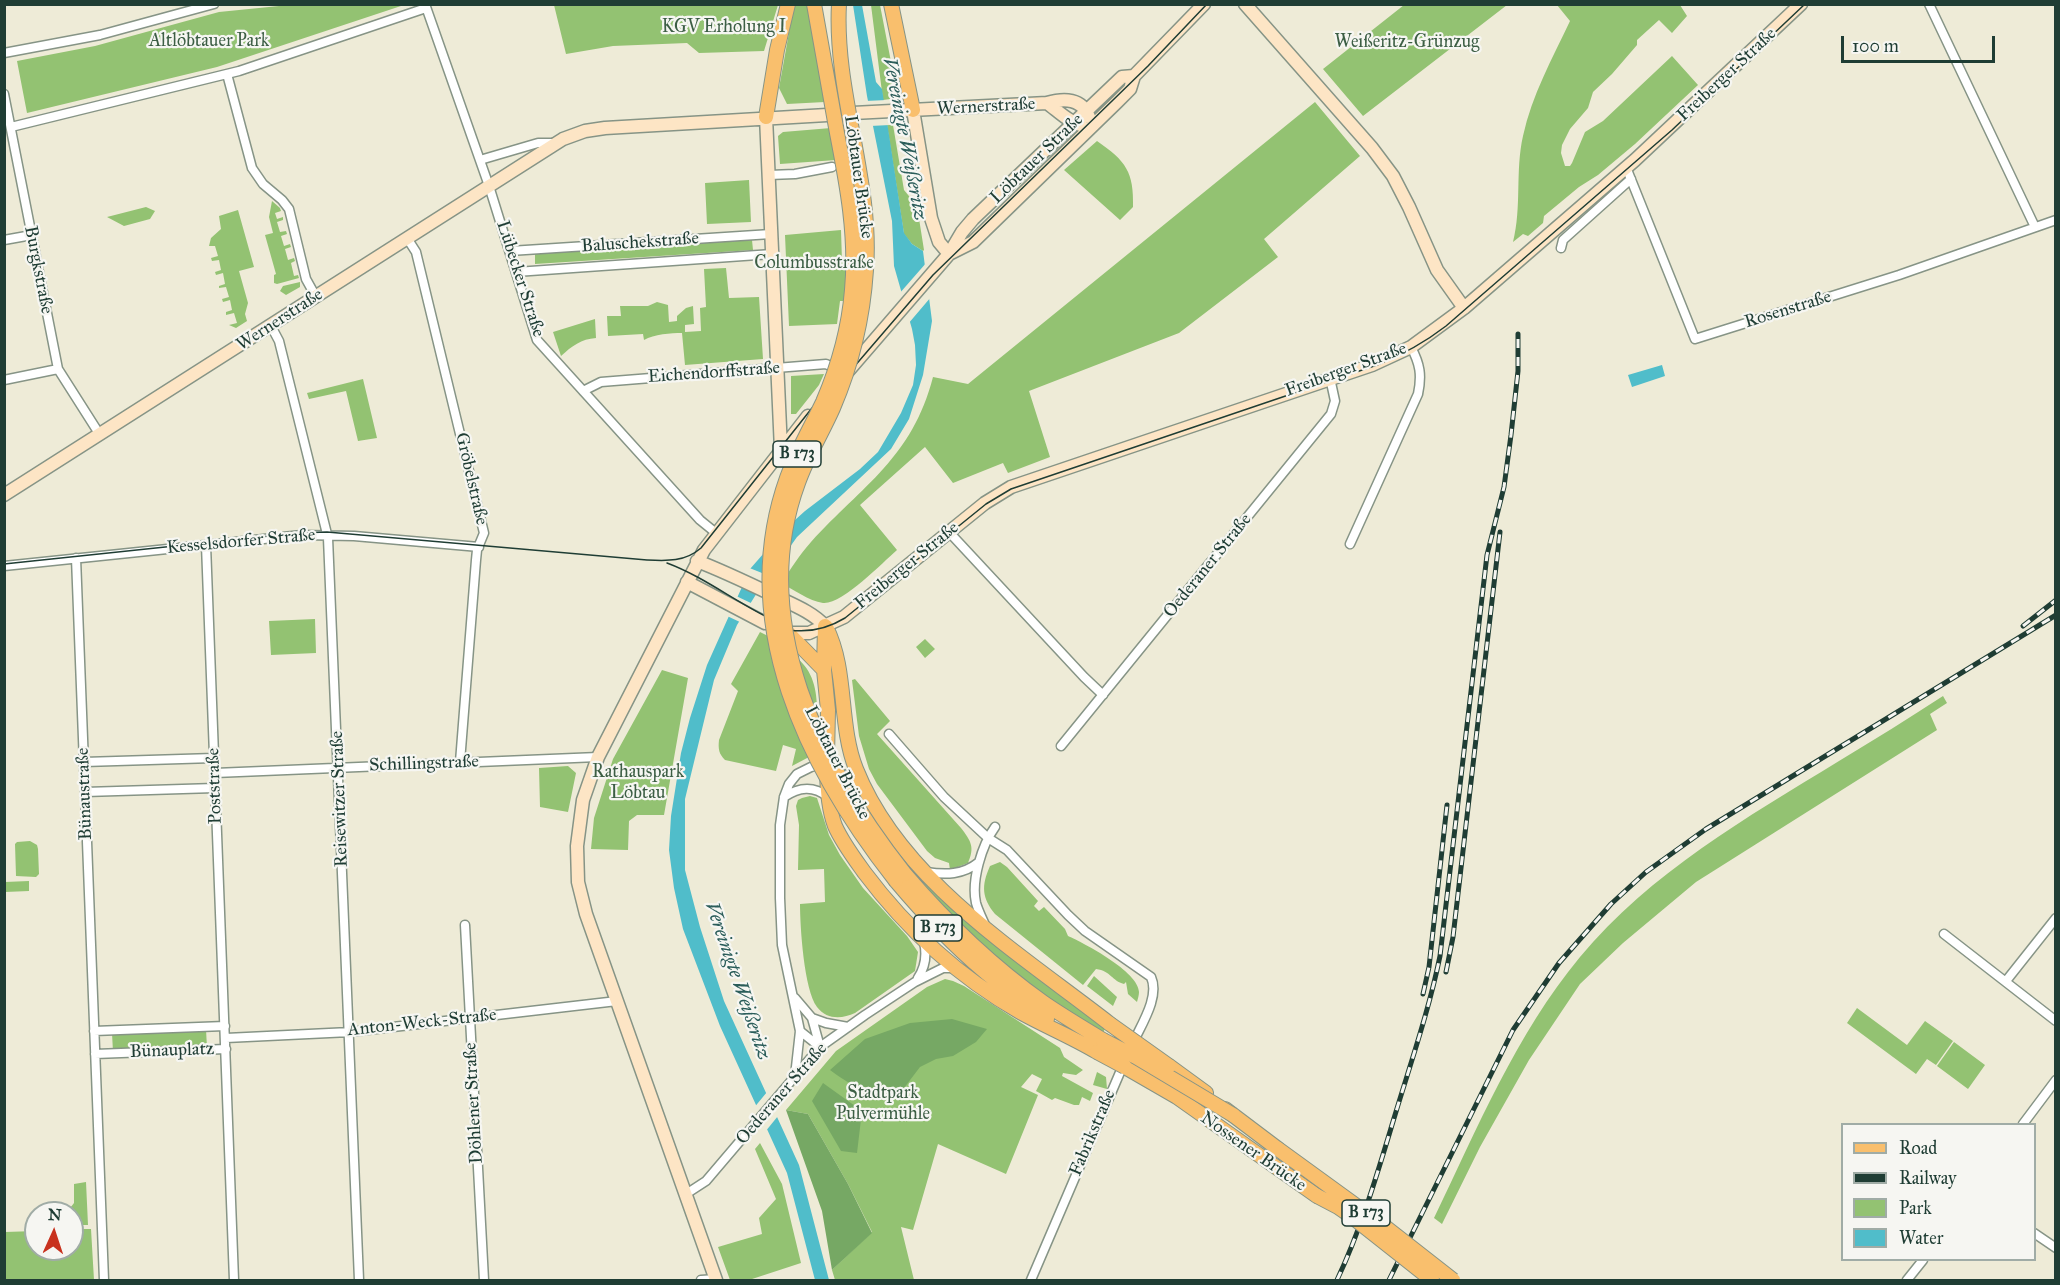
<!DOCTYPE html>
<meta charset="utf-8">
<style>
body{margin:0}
#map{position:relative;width:2060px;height:1285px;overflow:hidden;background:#eeebd7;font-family:"IM FELL Great Primer",serif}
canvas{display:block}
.frame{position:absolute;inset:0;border:6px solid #1f3d34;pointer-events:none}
.legend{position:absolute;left:1841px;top:1123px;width:195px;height:138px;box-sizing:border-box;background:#f6f6f2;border:2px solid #a0aca6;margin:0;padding:8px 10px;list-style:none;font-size:18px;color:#1f3d34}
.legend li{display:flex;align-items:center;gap:12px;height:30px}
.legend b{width:30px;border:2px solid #a0aca6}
.north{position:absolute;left:24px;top:1201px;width:60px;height:60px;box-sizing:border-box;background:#f6f6f2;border:2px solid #a0aca6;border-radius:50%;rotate:3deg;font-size:16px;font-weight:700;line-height:24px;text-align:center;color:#1f3d34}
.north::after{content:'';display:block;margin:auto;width:21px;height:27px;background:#c8321e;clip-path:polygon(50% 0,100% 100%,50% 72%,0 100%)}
.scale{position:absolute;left:1841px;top:36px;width:154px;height:27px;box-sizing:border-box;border:3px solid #1f3d34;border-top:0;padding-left:8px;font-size:18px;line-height:21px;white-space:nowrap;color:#1f3d34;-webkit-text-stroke:4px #f6f6f2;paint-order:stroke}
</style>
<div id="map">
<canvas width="2060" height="1285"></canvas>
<div class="frame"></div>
<ul class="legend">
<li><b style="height:8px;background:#f9bf6d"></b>Road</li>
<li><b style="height:8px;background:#1f3d34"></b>Railway</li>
<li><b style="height:16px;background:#93c272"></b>Park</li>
<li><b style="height:16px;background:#50bdca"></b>Water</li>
</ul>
<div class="north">N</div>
<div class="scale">100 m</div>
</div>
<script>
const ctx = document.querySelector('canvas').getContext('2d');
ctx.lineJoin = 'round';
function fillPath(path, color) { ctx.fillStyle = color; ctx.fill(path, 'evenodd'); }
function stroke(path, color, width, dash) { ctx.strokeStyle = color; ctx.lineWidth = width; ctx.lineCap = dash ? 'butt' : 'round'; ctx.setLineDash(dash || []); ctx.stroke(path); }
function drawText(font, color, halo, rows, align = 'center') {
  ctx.font = font + ' "IM FELL Great Primer",serif'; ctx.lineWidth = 4.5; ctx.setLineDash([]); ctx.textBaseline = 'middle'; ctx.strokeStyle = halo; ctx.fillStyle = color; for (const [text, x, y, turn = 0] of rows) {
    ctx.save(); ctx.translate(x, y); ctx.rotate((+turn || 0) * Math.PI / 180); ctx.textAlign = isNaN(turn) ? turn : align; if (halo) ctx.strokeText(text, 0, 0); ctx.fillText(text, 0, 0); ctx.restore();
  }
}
const green = new Path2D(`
 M289,5H404L217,67L27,113L17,61L95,46L219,12Z
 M554,5V4L778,5L764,51L699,53L687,43L613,46L566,54Z
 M794,5H808L825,102L787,104L779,88Z
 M871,5H880L898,98L883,100Z
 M1404,5H1507L1363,116L1323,69Z
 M1557,5H1680L1687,16L1672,33L1659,20L1637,40V45L1612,74L1593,92L1588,108L1570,129L1562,145L1561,153L1565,166H1570L1572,163L1585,132L1603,121L1672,56L1698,85L1635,144L1598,175L1579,187L1544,216L1543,223L1528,236L1523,234L1513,242C1522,207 1515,171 1523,136C1532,95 1552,59 1570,21Z
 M1315,102L1360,156L1264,239L1278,257L1179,333L1029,391L1050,457L1008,473L1003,463L953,483L925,447L860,505L897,550C882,563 842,605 823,603C809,601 793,589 781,583C791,569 800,554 811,542C863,485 912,458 933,377L968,384Z
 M887,125H893L904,190L917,206L924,250L923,251L912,244L904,234Z
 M831,128L836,160L780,164L778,136L783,132Z
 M1097,141C1126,161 1134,172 1133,207L1120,220L1064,170Z
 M749,180L751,222L707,224L705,183Z
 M272,201L280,208L281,211L275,213L277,219L283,217V220L277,222L280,232L286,231L287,234L281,236L284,246L290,244L291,247L285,249L288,260L294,258L295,261L291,263L294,276L298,275L299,278L277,284L274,283V275L276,274L265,235L273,233L269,217Z
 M146,207L155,211L150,219L124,226L107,217Z
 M238,210L254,267L239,271L248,303L245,314L247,321L236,328L229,325L237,323L234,313L226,315V312L232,310L230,300L223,302L222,299L229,297L226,287L219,288V286L225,284L223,273L216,275L215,272L221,270L219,260L212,261L211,258L218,256L215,246H209L211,238L221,229L219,216Z
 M841,230L842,262L872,260L867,301H840L837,324L789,326L785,235Z
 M752,240L753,250L535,264V254Z
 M726,268L729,298L759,297L763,359L685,365L682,333C671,333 654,334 644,340L643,334L608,336L607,316H621L620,306H648L657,302L668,305L669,322L677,321V316L686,308L693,306L694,324L685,325V332L701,331L700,308L706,307L704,269Z
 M300,282V287L286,295L280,291L283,286Z
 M595,319L596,338C581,339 572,346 561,356L553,332Z
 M824,374L819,385L796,414H791V376Z
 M363,379L377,438L358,441L346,391L309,399L307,393Z
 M315,619L316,653L271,655L269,621Z
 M760,632L768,636L780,686L809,757L792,766L796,749L783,745L776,771L725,760C719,754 718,749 719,740L738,691L731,684Z
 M925,639L935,649L925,658L916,647Z
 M797,658C813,671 817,690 817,710H815L802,678Z
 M662,670L688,678L664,815H637L629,821L628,850L591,849L594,818L613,759Z
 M855,679L890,721L877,734L961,828C971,841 975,847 968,863L950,870L949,863L935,858L927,851L877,784L869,769L859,736L852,680Z
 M1943,696L1947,703L1930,714L1937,730L1696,882L1623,943L1580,984L1529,1060L1480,1147L1442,1224L1434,1218C1477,1129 1516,1034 1580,957C1651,872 1746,818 1839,761C1874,740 1909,718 1943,696Z
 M568,766L576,773L568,812L540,807L539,768Z
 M810,796L817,798L829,835L840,855L863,888L907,936L918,952L915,971L855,1013C842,1019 827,1020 817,1007C804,990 800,926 800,904L825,902L824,869L798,870L799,825L796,806L798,800L802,798Z
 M30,841L37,845L38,849L39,874L36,877L16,876L15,844L17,842Z
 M1000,862L1007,867L1038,901L1034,906L1039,911L1044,907L1065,929L1068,936C1084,943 1139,972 1139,992C1139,995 1138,998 1137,1002L1128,994L1126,982L1124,984C1112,981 1111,971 1096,969L1083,985L995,914C982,898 981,886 990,866Z
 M910,865L1107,1027L1102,1033C1028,992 965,933 911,869L909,866Z
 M29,881V891L5,892V882Z
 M1094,976L1117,997L1113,1006L1087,986Z
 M945,979L953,981L964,986L1060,1048L1064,1057L1083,1070L1076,1075L1063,1073L1062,1076L1093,1093L1090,1101L1082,1097L1079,1105H1074L1055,1098L1052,1100L1036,1091L1042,1079L1032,1074L1021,1087L1038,1095L1006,1174L938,1144L913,1230L901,1227L914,1280H835L832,1270L872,1232L848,1184L808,1114L786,1110L836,1051L927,987Z
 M1857,1008L1907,1045L1925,1021L1953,1041L1936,1065L1927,1059L1916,1074L1847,1023Z
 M206,1029L207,1048L113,1052L112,1033Z
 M1954,1042L1985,1065L1968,1089L1937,1066Z
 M1097,1072L1106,1077L1107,1089L1093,1085Z
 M760,1143L782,1184L801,1263L749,1280H730L718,1247L762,1234L759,1218L776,1199L755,1149Z
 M86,1182L88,1225H72V1213H47V1208L54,1211L67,1212L74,1203V1184Z
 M72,1229H91L94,1280H5V1232L36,1231V1249H72Z`);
const forest = new Path2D(`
 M952,1019L987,1029L976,1042L953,1056L936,1059L920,1067L904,1088C869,1091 859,1092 830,1070L865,1039L910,1023Z
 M823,1083L862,1111L857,1153L841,1151L812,1101Z
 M786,1110L808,1114L848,1184L872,1233L832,1270L822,1211Z`);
const water = new Path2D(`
 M853,5H862L876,82L882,89L904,233L912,244L923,251L932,321L923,375L909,419L891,449L797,537L755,596L737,625L714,680L685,799V870L700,927L724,1001L799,1165L829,1280H815L787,1173L720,1026L683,929L674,888L669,850L671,816L681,753L690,718L707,665L750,569L785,529L805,511L860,469L878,452L901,413L913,385L916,365L915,345L912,329L894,266L892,221L867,96Z
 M1662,365L1665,376L1632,387L1628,375Z`);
const pier = new Path2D(`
 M887,100L890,125L870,126L865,101Z
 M927,262L931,297L908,324L899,294Z
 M783,527L792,530L788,554L760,594L740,584L747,567L762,573L763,549Z
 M734,595L753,604L742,623L725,615Z
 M767,1092L778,1116L765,1132L753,1109Z`);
const street = new Path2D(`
 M425,4L489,186L537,340L700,520L716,533
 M1929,4L2035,227
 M4,53L100,35L214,4
 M227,74L252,168L263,184L282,200L289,209L306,279L316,297
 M4,94L58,369L100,435
 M11,127L239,71L426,8
 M480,160L538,143H555
 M1626,167L1695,339L1899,275L2056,220
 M769,175L795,174L832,167
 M407,238L416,252L484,533L477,550L476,560L460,762
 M4,240L32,235
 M1561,248L1563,240L1631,179
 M510,251L771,234
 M516,272L772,254
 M271,326L279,341L328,538L359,1280
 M4,380L58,369
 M583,391L601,382L826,364L839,370
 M949,532L1084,677L1103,695
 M1350,544L1418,394C1422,375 1420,364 1411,347
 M206,545L234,1280
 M76,558L104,1280
 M4,566L302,535L354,536L479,547
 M889,734L944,797L988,838L1007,850L1068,915L1085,931L1151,977C1160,997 1141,1025 1133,1043
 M1061,746L1331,414L1335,401L1330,378
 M84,762L214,758
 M838,771L850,778L863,790
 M215,773L598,757
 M85,792L215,788
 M784,797C799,787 813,785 828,797
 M926,872C946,875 963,875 979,862
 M465,925L484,1280
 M985,925C982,918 978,910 976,903C971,880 982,845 995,827
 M1944,934L2056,1021
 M918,978C926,966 927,955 924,942
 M2006,981L2056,918
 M795,998L812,1018L820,1047
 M812,1018L826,1023L848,1027
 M94,1031L225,1026
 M800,1031L820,1047
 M226,1038L350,1032L617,1001
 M95,1054L226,1049
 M795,1076L800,1031L782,945L780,898V825L784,797L789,784L797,774L811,767L824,764
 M2023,1124L2056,1080
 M686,1194L706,1181L820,1047L865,1015L915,982L943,968H955
 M2034,1233L2056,1248
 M701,1280L716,1279
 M1031,1280L1124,1063
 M1907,1280L1923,1260`);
const secondary = new Path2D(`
 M1245,4L1372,148L1393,176L1409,207L1437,270L1464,308
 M1047,103C1057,110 1070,123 1081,125
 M913,110L931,218L939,242L949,254
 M853,113L1047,103C1064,98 1082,98 1089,117
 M766,117L781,450
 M949,254L973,242L1117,102L1130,89L1134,76L1204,4
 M848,371L949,254L962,232L973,219L1122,77L1134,76
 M4,495L563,139L585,131L605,128L827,115
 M697,561C723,571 748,583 773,595C791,604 811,611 825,626
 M687,582L765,623
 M792,633H809L844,617L985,503L1011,487L1372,365L1411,347L1464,308L1635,160L1801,4
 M716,1280L586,914L578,882L577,846L583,800L598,757L704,550L808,416`);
const primary = new Path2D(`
 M891,4L913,110
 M766,117L777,50L788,4
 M825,626L824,670L828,710L827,757
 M826,627C848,671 838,723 856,769C900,880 1019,953 1110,1024
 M787,632L824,670
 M827,776C828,793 829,810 835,826C842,842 854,858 864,872C906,928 959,977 1020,1012C1045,1026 1072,1037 1097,1052
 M905,874C946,922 992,966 1044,1003C1063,1016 1083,1028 1103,1040
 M896,881C923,913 952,944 984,971C1004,988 1026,1003 1047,1019
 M1169,1066L1206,1093
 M1125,1067L1177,1097L1317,1196
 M1225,1109L1278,1149`);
const tram = new Path2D(`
 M853,368L933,275L1148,66L1207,4
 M667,563C702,576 733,600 767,617
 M4,564L298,533L327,532L647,560C667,561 685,562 701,548L812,408
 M789,630C810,633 827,629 845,618L986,504L1011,489L1377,365C1402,355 1424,343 1446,326L1672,130L1805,4`);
const rail = new Path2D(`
 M2023,626L2056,600
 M1446,972L1453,937L1500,532
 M1423,994L1429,967L1447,805
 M1337,1280C1362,1227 1378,1171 1395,1115C1411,1062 1429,1010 1440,956L1487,555L1504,487L1511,435L1518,371V334
 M1389,1280L1513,1030L1559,963L1611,904L1646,872L1706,829L2056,615`);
const primaryBridge = new Path2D(`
 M814,4C822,47 829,90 837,133C847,184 857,237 852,290C849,328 838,367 823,402C811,427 797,451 787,478C735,623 807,768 896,881
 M839,4C834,94 873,180 866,270C863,317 852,364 833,408C822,433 807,457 798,483C747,622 820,766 905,874
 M1110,1024L1169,1066
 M1103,1040L1136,1057L1233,1115
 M1097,1052L1125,1067
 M1278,1149L1384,1226L1453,1280
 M1317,1196L1338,1207L1351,1216L1432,1280`);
const shields = [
 [797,454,48],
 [938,928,48],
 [1366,1213,48]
];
const shieldNames = [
 ["B 173",797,454],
 ["B 173",938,928],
 ["B 173",1366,1213]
];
const parkNames = [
 ["KGV Erholung I",724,28],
 ["Altlöbtauer Park",209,42],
 ["Weißeritz-Grünzug",1407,43],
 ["Columbusstraße",814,264],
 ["Rathauspark",638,773],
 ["Löbtau",638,794],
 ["Stadtpark",883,1094],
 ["Pulvermühle",883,1115]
];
const streetNames = [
 ["Freiberger Straße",1727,75,-43],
 ["Wernerstraße",986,107,-3],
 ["Löbtauer Straße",1037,159,-44],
 ["Löbtauer Brücke",858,177,82],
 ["Baluschekstraße",640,243,-4],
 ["Burgkstraße",38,270,79],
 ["Lübecker Straße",520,279,72],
 ["Rosenstraße",1788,310,-17],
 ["Wernerstraße",280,320,-33],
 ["Freiberger Straße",1346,370,-20],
 ["Eichendorffstraße",714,373,-4],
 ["Gröbelstraße",471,479,77],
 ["Kesselsdorfer Straße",241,542,-5],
 ["Freiberger Straße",907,566,-39],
 ["Oederaner Straße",1208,566,-51],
 ["Löbtauer Brücke",837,763,63],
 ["Schillingstraße",424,764,-2],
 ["Poststraße",215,786,-92],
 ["Bünaustraße",85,794,-92],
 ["Reisewitzer Straße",340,799,-92],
 ["Anton-Weck-Straße",422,1023,-6],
 ["Bünauplatz",172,1051,-2],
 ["Oederaner Straße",782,1094,-49],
 ["Döhlener Straße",474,1103,-93],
 ["Fabrikstraße",1093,1133,-67],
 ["Nossener Brücke",1253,1152,35]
];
const waterNames = [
 ["Vereinigte Weißeritz",904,139,79],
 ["Vereinigte Weißeritz",737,981,71]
];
fillPath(green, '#93c272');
fillPath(forest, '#76a864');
fillPath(water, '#50bdca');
fillPath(pier, '#eeebd7');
stroke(street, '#869486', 11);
stroke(secondary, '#869486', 15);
stroke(primary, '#869486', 16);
stroke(street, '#fff', 8);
stroke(secondary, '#fde5c5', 12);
stroke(primary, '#f9bf6d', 14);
stroke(tram, '#1f3d34', 1.5);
stroke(rail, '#1f3d34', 5);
stroke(rail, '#f6f6f2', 3, [9]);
stroke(primaryBridge, '#869486', 16, []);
stroke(primaryBridge, '#f9bf6d', 14);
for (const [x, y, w] of shields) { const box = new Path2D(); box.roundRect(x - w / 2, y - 13, w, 26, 4.5); ctx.fillStyle = '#f6f6f2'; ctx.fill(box); stroke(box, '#1f3d34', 1.5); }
drawText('bold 16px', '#1f3d34', null, shieldNames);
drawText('18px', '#3c5e44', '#f6f6f2', parkNames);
drawText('18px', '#1f3d34', '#f6f6f2', streetNames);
drawText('italic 20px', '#2b5d5a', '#f6f6f2', waterNames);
</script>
